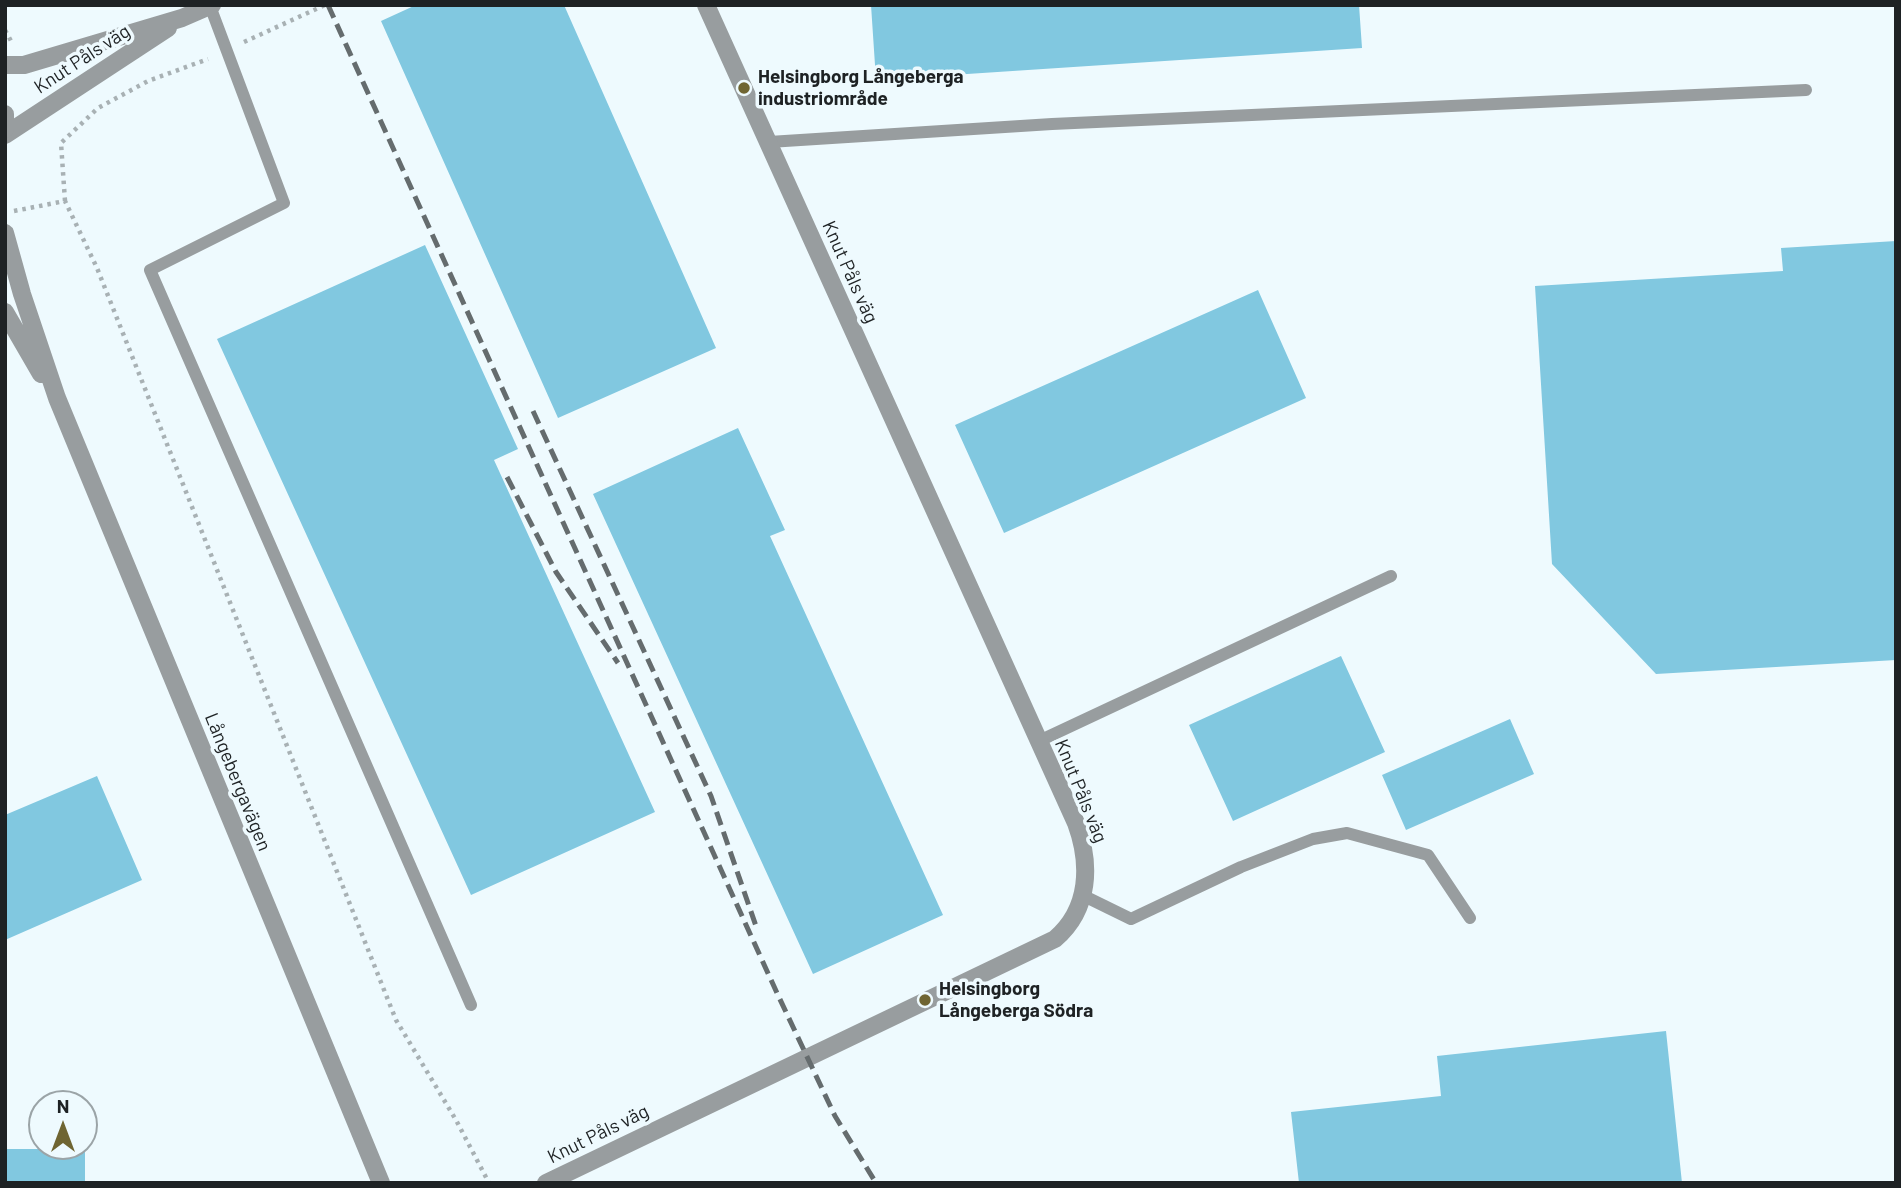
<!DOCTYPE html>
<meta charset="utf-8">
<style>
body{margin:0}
#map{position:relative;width:1901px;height:1188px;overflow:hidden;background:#eefafe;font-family:Barlow,sans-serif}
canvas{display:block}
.frame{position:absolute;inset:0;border:7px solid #1e2224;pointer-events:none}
.north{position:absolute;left:28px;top:1090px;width:70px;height:70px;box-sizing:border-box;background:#eefafe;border:2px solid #9ba4a7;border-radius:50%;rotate:0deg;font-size:19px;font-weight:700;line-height:28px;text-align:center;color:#1e2224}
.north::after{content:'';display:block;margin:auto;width:24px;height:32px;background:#6f6532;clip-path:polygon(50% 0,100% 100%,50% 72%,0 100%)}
</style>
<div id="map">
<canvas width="1901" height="1188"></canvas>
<div class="frame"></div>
<div class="north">N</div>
</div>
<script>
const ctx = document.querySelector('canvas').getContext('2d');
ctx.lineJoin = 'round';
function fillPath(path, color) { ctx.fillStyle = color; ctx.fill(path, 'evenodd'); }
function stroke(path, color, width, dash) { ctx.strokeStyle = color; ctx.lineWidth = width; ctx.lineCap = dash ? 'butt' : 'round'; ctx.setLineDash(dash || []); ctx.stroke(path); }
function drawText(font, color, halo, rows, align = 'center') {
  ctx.font = font + ' Barlow,sans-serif'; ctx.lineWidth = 7; ctx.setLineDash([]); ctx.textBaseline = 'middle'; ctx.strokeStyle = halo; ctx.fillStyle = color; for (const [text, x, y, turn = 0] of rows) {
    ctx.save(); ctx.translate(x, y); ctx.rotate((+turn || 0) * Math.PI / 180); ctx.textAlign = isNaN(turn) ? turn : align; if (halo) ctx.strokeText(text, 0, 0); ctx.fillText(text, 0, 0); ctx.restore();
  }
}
const building = new Path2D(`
 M416,5H564L716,348L558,418L381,21Z
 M871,5H1359L1362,48L876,80Z
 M1896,241V660L1656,674L1552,564L1535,286L1783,271L1781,248Z
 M425,245L518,449L494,460L655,812L471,895L217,339Z
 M1258,290L1306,398L1004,533L955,425Z
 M738,428L785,530L770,536L943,915L813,974L593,494Z
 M1341,656L1385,752L1233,821L1189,725Z
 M1510,719L1534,774L1406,830L1382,775Z
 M97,776L142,880L5,940V815Z
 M1666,1031L1682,1183H1299L1291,1112L1441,1096L1437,1056Z
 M5,1149H85V1183H5Z`);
const path = new Path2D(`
 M5,30L11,41
 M244,42L325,5
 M65,201L61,143L98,108L148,81L208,59
 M14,211L65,201L97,268L396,1020L456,1120L489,1183`);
const service = new Path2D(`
 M210,6L284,203L150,270L471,1005
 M769,142L1052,124L1806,90
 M1039,741L1391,576
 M1082,895L1131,919L1241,867L1313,839L1347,833L1428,855L1470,918`);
const minor = new Path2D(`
 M5,65H24L182,18L212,5
 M5,135L168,28
 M546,1183L1055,939C1090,909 1091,864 1076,823L706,5`);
const tertiary = new Path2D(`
 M5,114V129
 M5,233L22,294L57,398L381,1183
 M5,312L41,374`);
const rail = new Path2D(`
 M328,5L777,993L835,1116L876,1183
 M533,411L711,796L757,929
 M507,477L556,572L618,663`);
const markers = [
 [744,88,7,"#6f6532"],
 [925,1000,7,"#6f6532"]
];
const streetNames = [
 ["Knut Påls väg",82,59,-33],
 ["Knut Påls väg",850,272,66],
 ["Långebergavägen",238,782,68],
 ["Knut Påls väg",1081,791,68],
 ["Knut Påls väg",598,1134,-26]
];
const poiNames = [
 ["Helsingborg Långeberga",758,77],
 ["industriområde",758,99],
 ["Helsingborg",939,989],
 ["Långeberga Södra",939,1011]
];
fillPath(building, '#81c8e0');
stroke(path, '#a8b1b4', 4.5, [3.5, 5]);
stroke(service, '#989d9f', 12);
stroke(minor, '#989d9f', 18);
stroke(tertiary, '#989d9f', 18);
stroke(rail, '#656c6e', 5, [14, 7]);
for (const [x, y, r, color] of markers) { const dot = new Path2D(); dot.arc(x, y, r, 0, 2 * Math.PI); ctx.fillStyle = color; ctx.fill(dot); stroke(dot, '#eefafe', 2.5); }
drawText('19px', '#1e2224', '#eefafe', streetNames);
drawText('bold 19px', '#1e2224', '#eefafe', poiNames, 'left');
</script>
